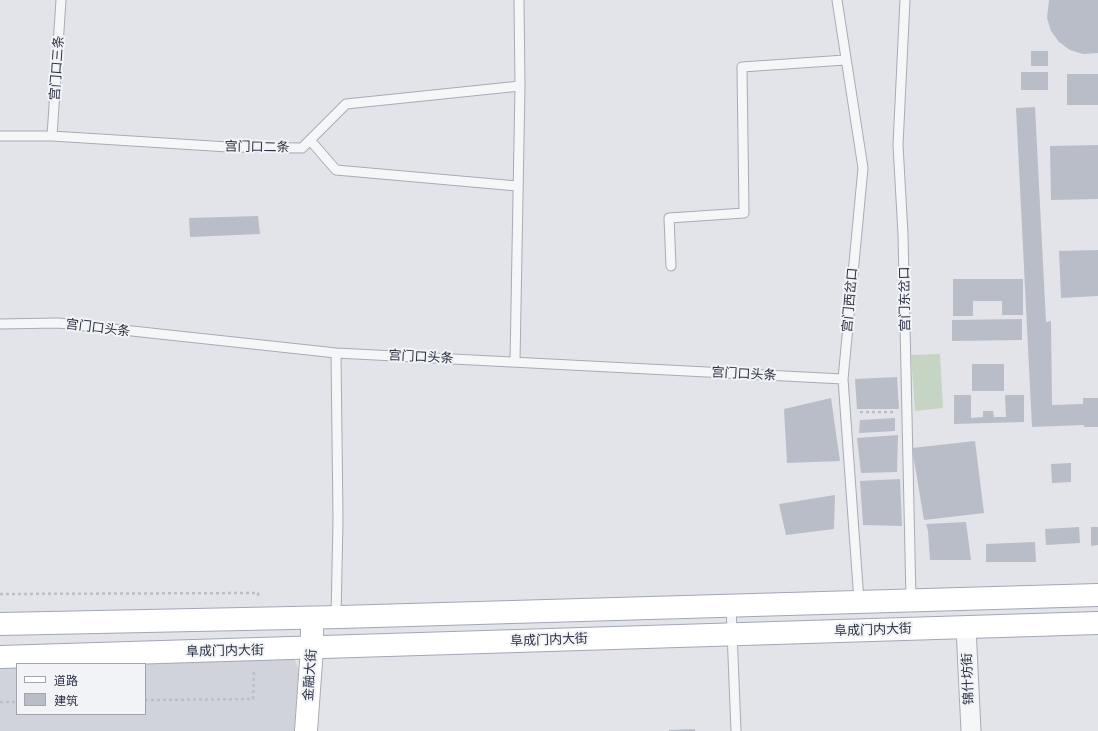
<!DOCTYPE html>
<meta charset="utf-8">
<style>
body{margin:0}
#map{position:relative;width:1098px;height:731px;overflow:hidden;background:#e2e4ea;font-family:"Public Sans","Noto Sans SC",sans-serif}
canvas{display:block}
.legend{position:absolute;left:16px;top:663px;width:130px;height:52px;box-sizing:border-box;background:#f2f3f7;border:1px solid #a2a5ae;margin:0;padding:5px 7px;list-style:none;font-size:12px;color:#2a3141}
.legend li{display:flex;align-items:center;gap:8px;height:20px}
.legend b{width:20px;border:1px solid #a2a5ae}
</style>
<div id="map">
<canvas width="1098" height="731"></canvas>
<ul class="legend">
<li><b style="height:5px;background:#fff"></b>道路</li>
<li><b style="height:11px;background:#b9bdc7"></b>建筑</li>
</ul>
</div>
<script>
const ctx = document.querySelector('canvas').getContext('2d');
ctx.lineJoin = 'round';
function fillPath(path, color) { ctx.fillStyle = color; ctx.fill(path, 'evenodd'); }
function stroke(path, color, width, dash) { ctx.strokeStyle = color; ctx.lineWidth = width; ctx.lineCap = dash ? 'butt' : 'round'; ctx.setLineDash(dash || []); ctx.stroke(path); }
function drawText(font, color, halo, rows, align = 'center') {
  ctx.font = font + ' "Public Sans","Noto Sans SC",sans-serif'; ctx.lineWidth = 4; ctx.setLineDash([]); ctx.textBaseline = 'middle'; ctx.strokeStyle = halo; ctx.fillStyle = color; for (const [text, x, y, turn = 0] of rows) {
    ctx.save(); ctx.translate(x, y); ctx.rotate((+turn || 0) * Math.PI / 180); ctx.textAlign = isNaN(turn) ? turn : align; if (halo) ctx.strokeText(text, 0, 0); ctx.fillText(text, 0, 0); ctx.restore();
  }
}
const built = new Path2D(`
 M286,640L299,670L294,731H0V648ZM17,664H145V714H17Z`);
const green = new Path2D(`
 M940,354L943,408L915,411L911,355Z`);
const building = new Path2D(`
 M1049,0H1098V53L1083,54L1070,50L1059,42L1051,31L1047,18Z
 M1031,51H1048V66H1031Z
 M1021,72H1048V90H1021Z
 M1067,74H1098V105H1067Z
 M1035,107L1046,322L1051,321L1052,405L1083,404V398H1098V427H1084V425L1032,427L1016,108Z
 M1098,145V199L1051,200L1050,146Z
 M258,216L260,234L190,237L189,218Z
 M1098,250V296L1061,298L1059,251Z
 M953,279H1023V315H1002V301H973V316H953Z
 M1022,319V340L952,341V320Z
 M972,364H1004V391H972Z
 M897,377L899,409H857L855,379Z
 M954,395H971V418L983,417V411H993L994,417H1006L1005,395H1024V422L954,424Z
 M831,398L840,461L787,463L784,409Z
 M895,418V431L859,433L860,420Z
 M898,435L897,472L861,473L857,438Z
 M975,441L984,513L924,520L912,448Z
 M1071,463V482L1052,483L1051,464Z
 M900,479L902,526L863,525L860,481Z
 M835,495L834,529L786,535L779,504Z
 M966,522L971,560H930L928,531L926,524Z
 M1079,527L1080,543L1046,545L1045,529Z
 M1091,527H1098V545L1091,546Z
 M1035,542L1036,562H986V544Z
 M695,729V731H669V730Z`);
const path = new Path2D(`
 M860,412H893
 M0,594L258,593V599
 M145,700L253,699L254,670
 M0,702H17`);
const service = new Path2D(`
 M837,0L863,168L843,379L859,601
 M905,0L898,145L903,234L911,599
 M0,136H52L228,147L302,148L346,104L520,86
 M52,136L61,0
 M310,140L336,170L517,186
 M671,266L669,218L744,213L742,67L845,60
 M0,324L58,323L336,353L843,379
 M515,361L520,86L519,0
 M731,606L736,731
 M336,617L338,520L336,353`);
const minor = new Path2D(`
 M966,627L971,731`);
const secondary = new Path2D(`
 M306,731L312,648V618`);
const primary = new Path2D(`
 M0,624L340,617L1098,595
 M0,657L1098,623`);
const streetNames = [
 ["宫门口三条",57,68,-86],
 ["宫门口二条",257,147,1],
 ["宫门东岔口",905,299,-91],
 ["宫门西岔口",850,300,-85],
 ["宫门口头条",98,328,7],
 ["宫门口头条",421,357,3],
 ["宫门口头条",744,374,3],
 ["阜成门内大街",873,630,-2],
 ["阜成门内大街",549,640,-2],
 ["阜成门内大街",225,651,-1],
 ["金融大街",310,675,-86],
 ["锦什坊街",968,679,-92]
];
fillPath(built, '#d0d3dc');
fillPath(green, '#c6d4c3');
fillPath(building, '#b9bdc7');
stroke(service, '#a7abb4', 11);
stroke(minor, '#a7abb4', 21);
stroke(secondary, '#a7abb4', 24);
stroke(primary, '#a2a7b5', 24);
stroke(path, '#bcbfc5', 2.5, [3, 3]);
stroke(service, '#f5f6f8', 9);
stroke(minor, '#f5f6f8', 19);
stroke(secondary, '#fff', 22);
stroke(primary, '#fff', 22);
drawText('13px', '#2a3141', '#f2f3f7', streetNames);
</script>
